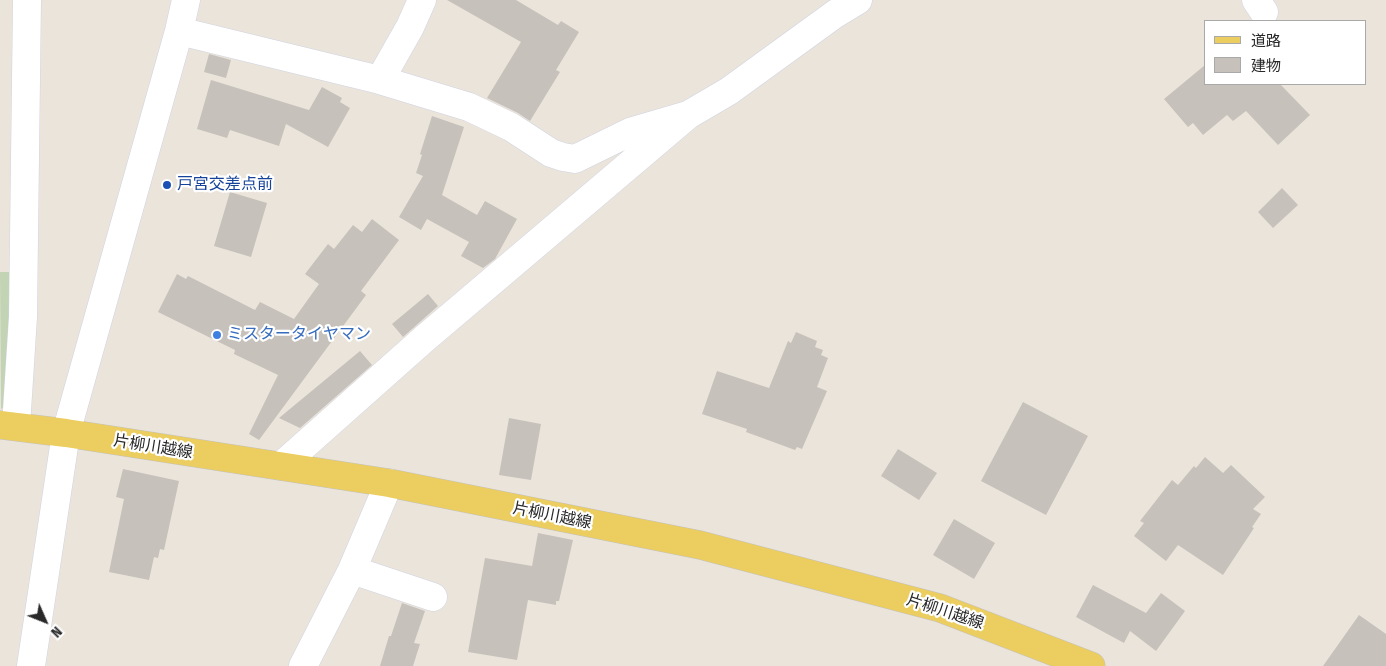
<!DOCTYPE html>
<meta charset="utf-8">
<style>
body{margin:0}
#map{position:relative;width:1386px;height:666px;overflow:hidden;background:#ebe4db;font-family:"Fira Sans Condensed","Noto Sans JP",sans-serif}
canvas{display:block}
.legend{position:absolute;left:1204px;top:20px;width:162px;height:65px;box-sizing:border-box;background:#fff;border:1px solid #a9a9a9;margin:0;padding:6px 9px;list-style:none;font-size:15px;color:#292929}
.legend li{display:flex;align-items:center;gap:10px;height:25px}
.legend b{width:25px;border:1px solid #a9a9a9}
.north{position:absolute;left:20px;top:596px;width:50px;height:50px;-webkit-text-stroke:4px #fff;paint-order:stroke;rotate:134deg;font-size:14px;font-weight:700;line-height:20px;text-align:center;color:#292929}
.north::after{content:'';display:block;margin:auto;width:18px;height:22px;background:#292929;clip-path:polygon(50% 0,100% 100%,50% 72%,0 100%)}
</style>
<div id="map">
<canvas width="1386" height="666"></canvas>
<ul class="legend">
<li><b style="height:6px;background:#ebcd60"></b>道路</li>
<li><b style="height:14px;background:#c6c1bb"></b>建物</li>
</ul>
<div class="north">N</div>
</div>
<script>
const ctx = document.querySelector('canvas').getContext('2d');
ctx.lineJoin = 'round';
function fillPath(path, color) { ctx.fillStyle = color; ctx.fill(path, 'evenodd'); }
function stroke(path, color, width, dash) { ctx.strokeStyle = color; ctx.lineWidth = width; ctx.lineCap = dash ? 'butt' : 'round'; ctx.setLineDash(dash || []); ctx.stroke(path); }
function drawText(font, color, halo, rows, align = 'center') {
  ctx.font = font + ' "Fira Sans Condensed","Noto Sans JP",sans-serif'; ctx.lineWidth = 4.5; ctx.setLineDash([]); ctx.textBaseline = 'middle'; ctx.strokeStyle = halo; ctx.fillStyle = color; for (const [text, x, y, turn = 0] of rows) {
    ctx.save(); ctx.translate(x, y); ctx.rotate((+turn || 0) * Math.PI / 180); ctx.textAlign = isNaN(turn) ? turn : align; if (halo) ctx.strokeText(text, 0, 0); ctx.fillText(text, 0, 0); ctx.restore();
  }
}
const cemetery = new Path2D(`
 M0,272H15L7,405L1,409Z`);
const building = new Path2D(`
 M447,0H516L558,25L561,21L579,32L556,70L560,72L530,121L518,113L487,98L521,42Z
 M209,54L231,60L226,78L204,72Z
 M1205,65V84H1280L1310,115L1278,145L1246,111L1233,121L1227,115L1203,135L1193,123L1188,127L1164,99Z
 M211,80L309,110L322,87L342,98L340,102L350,108L328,147L286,124L279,146L230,130L227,138L197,129Z
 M432,116L464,127L442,195L477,215L485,201L517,219L495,259L483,268L461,256L469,242L427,219L421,230L399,217L423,176L416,173L422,155L420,154Z
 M1282,188L1298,205L1273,228L1258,212Z
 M230,192L267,203L251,257L214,246Z
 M372,219L399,240L361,291L366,295L259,440L249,434L278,375L234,354L235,350L158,312L177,274L186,279L188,276L255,310L260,302L294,319L319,284L305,274L328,244L334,249L353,225L362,232Z
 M428,294L438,306L403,337L392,324Z
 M796,332L817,341L815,347L823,350L821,355L828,358L817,387L827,391L802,449L797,447L795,450L746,432L747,429L702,414L717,371L769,388L788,341L791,343Z
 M360,351L372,365L300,428L279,418Z
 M1023,402L1088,436L1046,515L981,481Z
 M509,418L541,424L531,480L499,475Z
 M898,449L937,473L919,500L881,476Z
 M1205,457L1223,473L1231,465L1265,497L1253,509L1261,514L1252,527L1254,528L1223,575L1178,545L1166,561L1134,536L1144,523L1140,521L1172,480L1178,485L1194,466L1196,468Z
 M123,469L179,481L164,550L160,549L158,558L154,557L149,580L109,572L124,499L116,497Z
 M954,519L995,543L974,579L933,555Z
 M538,533L573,540L559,601H556V605L528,600L517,660L468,652L485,558L532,566Z
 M1093,585L1146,613L1161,593L1185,611L1156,651L1130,631L1124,643L1076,617Z
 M402,603L425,611L414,643L420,644L413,666H380L389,636H391Z
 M1359,615L1386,634V666H1323Z`);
const minor = new Path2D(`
 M1256,0L1264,12
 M179,31L380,80L410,27L422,0
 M688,115L729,91L835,14L858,0
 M16,426L23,317L27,0
 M281,466L424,339L688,115L630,132L575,159L563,157L551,153L511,127L469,107L380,80
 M352,570L433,597
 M31,666L66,433L179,31L186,0
 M303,666L352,570L389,483`);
const major = new Path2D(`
 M0,425L66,433L389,483L700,545L940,608L1091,666`);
const markers = [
 [167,185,5,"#1a4fb4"],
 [217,335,5,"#3f7fe0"]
];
const transitNames = [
 ["戸宮交差点前",177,185]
];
const shopNames = [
 ["ミスタータイヤマン",227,335]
];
const streetNames = [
 ["片柳川越線",153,447,9],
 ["片柳川越線",552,516,11],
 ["片柳川越線",945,612,18]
];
fillPath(cemetery, '#c2d4b3');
fillPath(building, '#c6c1bb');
stroke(minor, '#d0d3e1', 29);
stroke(major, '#c3c3c3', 29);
stroke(minor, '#fff', 28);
stroke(major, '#ebcd60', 28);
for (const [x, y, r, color] of markers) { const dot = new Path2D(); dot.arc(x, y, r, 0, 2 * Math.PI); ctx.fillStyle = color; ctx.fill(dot); stroke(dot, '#fff', 2); }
drawText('16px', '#164399', '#fff', transitNames, 'left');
drawText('16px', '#366cbe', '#fff', shopNames, 'left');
drawText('16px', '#292929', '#fff', streetNames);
</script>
